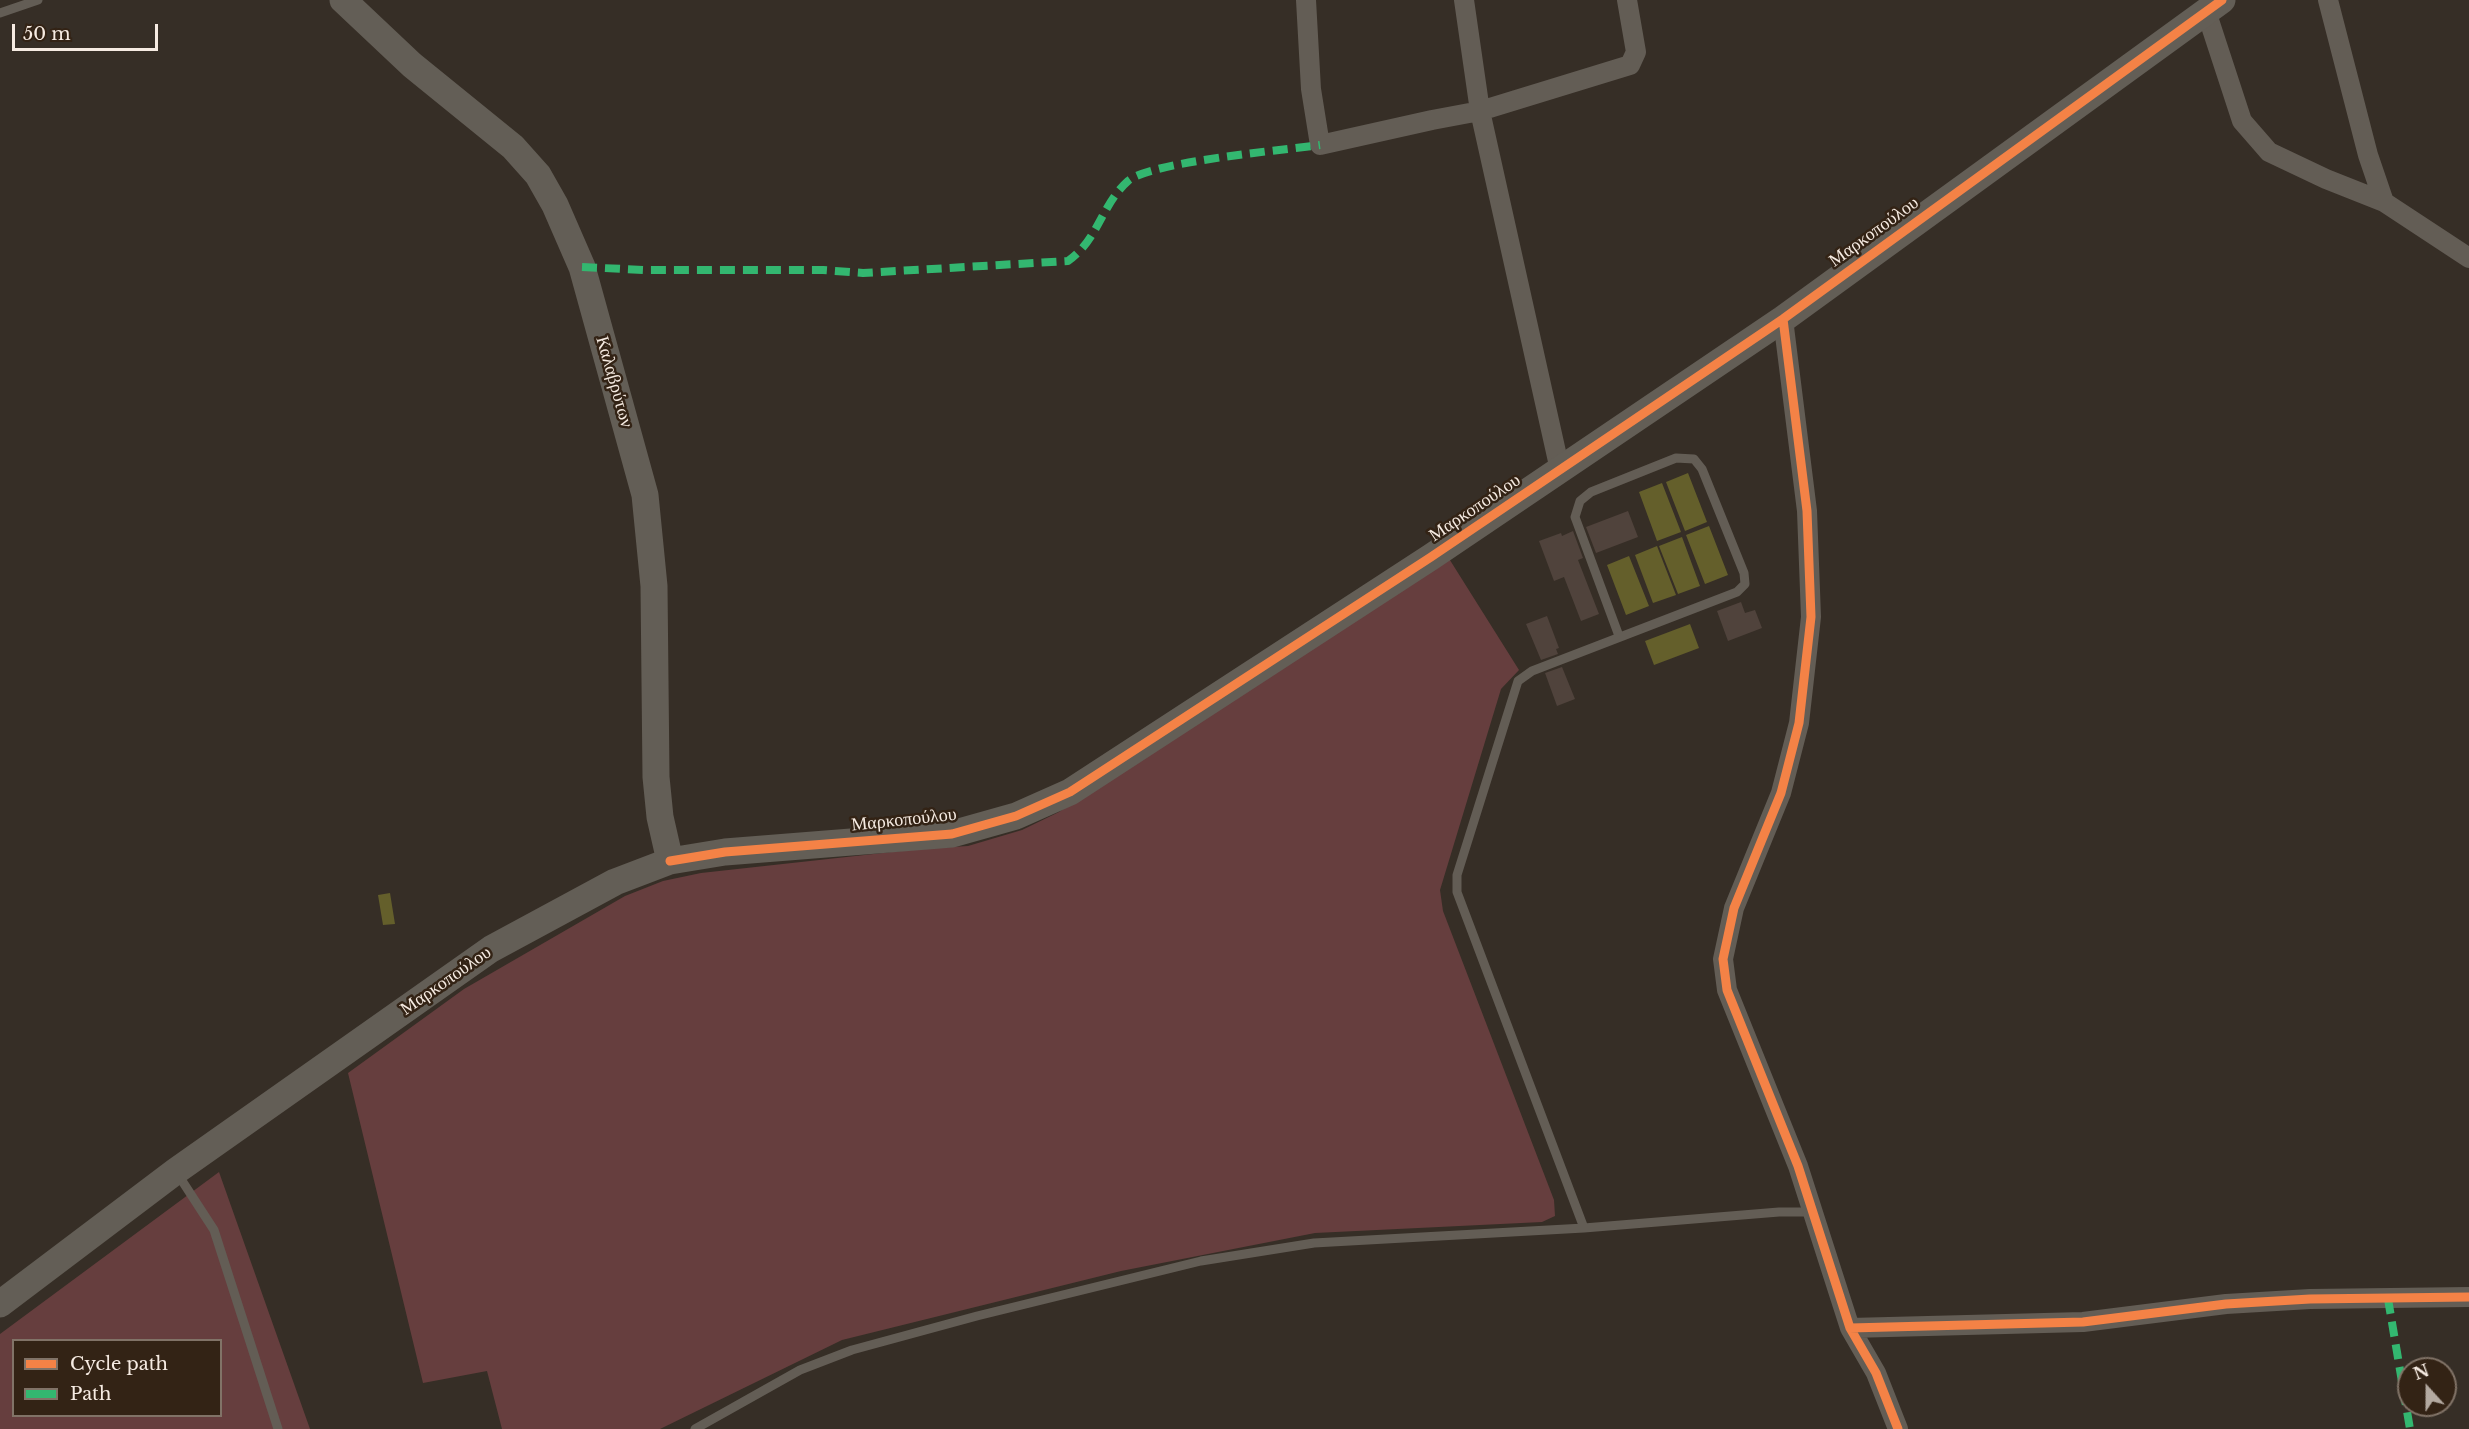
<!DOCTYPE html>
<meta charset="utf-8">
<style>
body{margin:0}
#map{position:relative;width:2469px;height:1429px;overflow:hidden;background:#362e26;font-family:"Libre Baskerville",serif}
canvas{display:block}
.legend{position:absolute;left:12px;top:1339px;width:210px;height:78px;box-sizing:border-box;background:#332315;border:2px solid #817367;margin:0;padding:8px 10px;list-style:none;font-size:18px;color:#f6ebe2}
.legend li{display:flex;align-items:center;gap:12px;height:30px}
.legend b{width:30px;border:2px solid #817367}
.north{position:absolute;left:2397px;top:1357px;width:60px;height:60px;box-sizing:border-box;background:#332315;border:2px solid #817367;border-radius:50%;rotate:339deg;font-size:16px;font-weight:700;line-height:24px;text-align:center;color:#f6ebe2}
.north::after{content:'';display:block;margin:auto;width:21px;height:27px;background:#b3a9a0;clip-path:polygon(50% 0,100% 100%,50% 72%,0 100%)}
.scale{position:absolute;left:12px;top:24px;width:146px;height:27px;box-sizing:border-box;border:3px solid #f6ebe2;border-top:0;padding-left:8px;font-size:18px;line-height:21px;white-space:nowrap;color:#f6ebe2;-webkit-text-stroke:4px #332315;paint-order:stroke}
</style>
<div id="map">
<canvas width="2469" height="1429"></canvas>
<ul class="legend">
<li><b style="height:8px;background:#f48246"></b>Cycle path</li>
<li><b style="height:8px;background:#33b770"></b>Path</li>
</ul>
<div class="north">N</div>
<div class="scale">50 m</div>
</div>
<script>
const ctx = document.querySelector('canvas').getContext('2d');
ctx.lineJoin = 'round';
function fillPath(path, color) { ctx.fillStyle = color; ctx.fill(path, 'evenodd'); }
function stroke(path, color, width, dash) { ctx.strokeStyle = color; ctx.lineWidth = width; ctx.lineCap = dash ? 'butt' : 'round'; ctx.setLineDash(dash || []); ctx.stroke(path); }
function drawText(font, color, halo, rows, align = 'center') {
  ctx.font = font + ' "Libre Baskerville",serif'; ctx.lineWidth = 5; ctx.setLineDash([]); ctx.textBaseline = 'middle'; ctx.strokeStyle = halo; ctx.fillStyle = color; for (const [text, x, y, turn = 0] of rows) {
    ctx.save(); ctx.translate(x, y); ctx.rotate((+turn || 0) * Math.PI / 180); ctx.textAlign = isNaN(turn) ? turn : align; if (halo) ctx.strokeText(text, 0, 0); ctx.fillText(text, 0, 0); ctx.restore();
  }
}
const green = new Path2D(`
 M1448,557L1519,670L1501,689L1440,890L1443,911L1554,1200L1555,1216L1542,1222L1315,1233L1121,1271L842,1340L660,1429H502L487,1371L423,1383L348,1073L464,989L625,896L663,881L701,873L919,849L968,846L1022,830L1059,812Z
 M219,1172L310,1429H0V1334ZM14,1340H220V1416H14Z`);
const water = new Path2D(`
 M1688,473L1707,522L1685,531L1666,482Z
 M1662,483L1681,532L1657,541L1639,492Z
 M1709,526L1728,575L1705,584L1686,535Z
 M1682,537L1700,586L1678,594L1659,546Z
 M1657,546L1676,595L1653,603L1635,555Z
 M1629,556L1649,606L1626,615L1607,565Z
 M1690,624L1699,648L1654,665L1645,641Z
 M390,893L395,924L383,925L378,895Z`);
const building = new Path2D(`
 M1628,511L1638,537L1596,553L1586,527Z
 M1573,531L1583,558L1578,560L1599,614L1581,621L1564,577L1554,581L1539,541L1561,533L1562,536Z
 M1741,602L1745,613L1755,610L1762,628L1728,641L1717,611Z
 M1547,616L1559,648L1556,649L1558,654L1541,660L1526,624Z
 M1562,667L1575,699L1557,706L1545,673Z`);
const lane = new Path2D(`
 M0,13L38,0
 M177,1173L214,1230L278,1429
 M1584,1228L1457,892V875L1518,681L1532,671L1737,592L1745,584L1744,573L1702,469L1694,459L1676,458L1591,492L1580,501L1575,517L1619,636
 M695,1429L800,1370L852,1350L977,1316L1201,1261L1314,1243L1584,1228L1779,1212H1814`);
const street = new Path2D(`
 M1306,0L1311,89L1320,145L1432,120L1480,111L1630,65L1636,52L1627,0
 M1464,0L1480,111L1560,470
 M2206,11L2242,121L2269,152L2326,179L2384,202L2368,155L2328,0
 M2384,202L2469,258
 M1783,319L1807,511L1811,617L1799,723L1781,793L1734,908L1723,959L1727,990L1798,1166L1850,1328L1876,1373L1898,1429
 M1850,1328L2083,1322L2226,1304L2310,1299L2469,1297`);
const secondary = new Path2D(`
 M343,0L412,65L513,147L538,175L555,205L582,267L645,495L654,586L656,777L660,817L670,861
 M0,1304L176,1171L491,949L615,882L670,861L725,852L952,834L1016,816L1070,792L1431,557L1783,319L2222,0`);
const quiet = new Path2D(`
 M582,267L643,270H823L863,273L1068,261C1099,239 1101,205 1128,181C1149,162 1284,150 1320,145
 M2388,1299L2410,1429`);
const cycleway = new Path2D(`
 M1783,319L1807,511L1811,617L1799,723L1781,793L1734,908L1723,959L1727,990L1798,1166L1850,1328L1876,1373L1898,1429
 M670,861L725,852L952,834L1016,816L1070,792L1431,557L1783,319L2222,0
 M1850,1328L2083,1322L2226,1304L2310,1299L2469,1297`);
const streetNames = [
 ["Μαρκοπούλου",1874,232,-36],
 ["Καλαβρύτων",614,382,74],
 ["Μαρκοπούλου",1475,508,-34],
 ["Μαρκοπούλου",904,820,-6],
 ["Μαρκοπούλου",446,981,-35]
];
fillPath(green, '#663e3e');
fillPath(water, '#645f2b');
fillPath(building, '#50433c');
stroke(lane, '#635d55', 9);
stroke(street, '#635d55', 20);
stroke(secondary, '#635e56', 27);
stroke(quiet, '#33b770', 8, [15, 8]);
stroke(cycleway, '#f48246', 9);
drawText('18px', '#f6ebe2', '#332315', streetNames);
</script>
